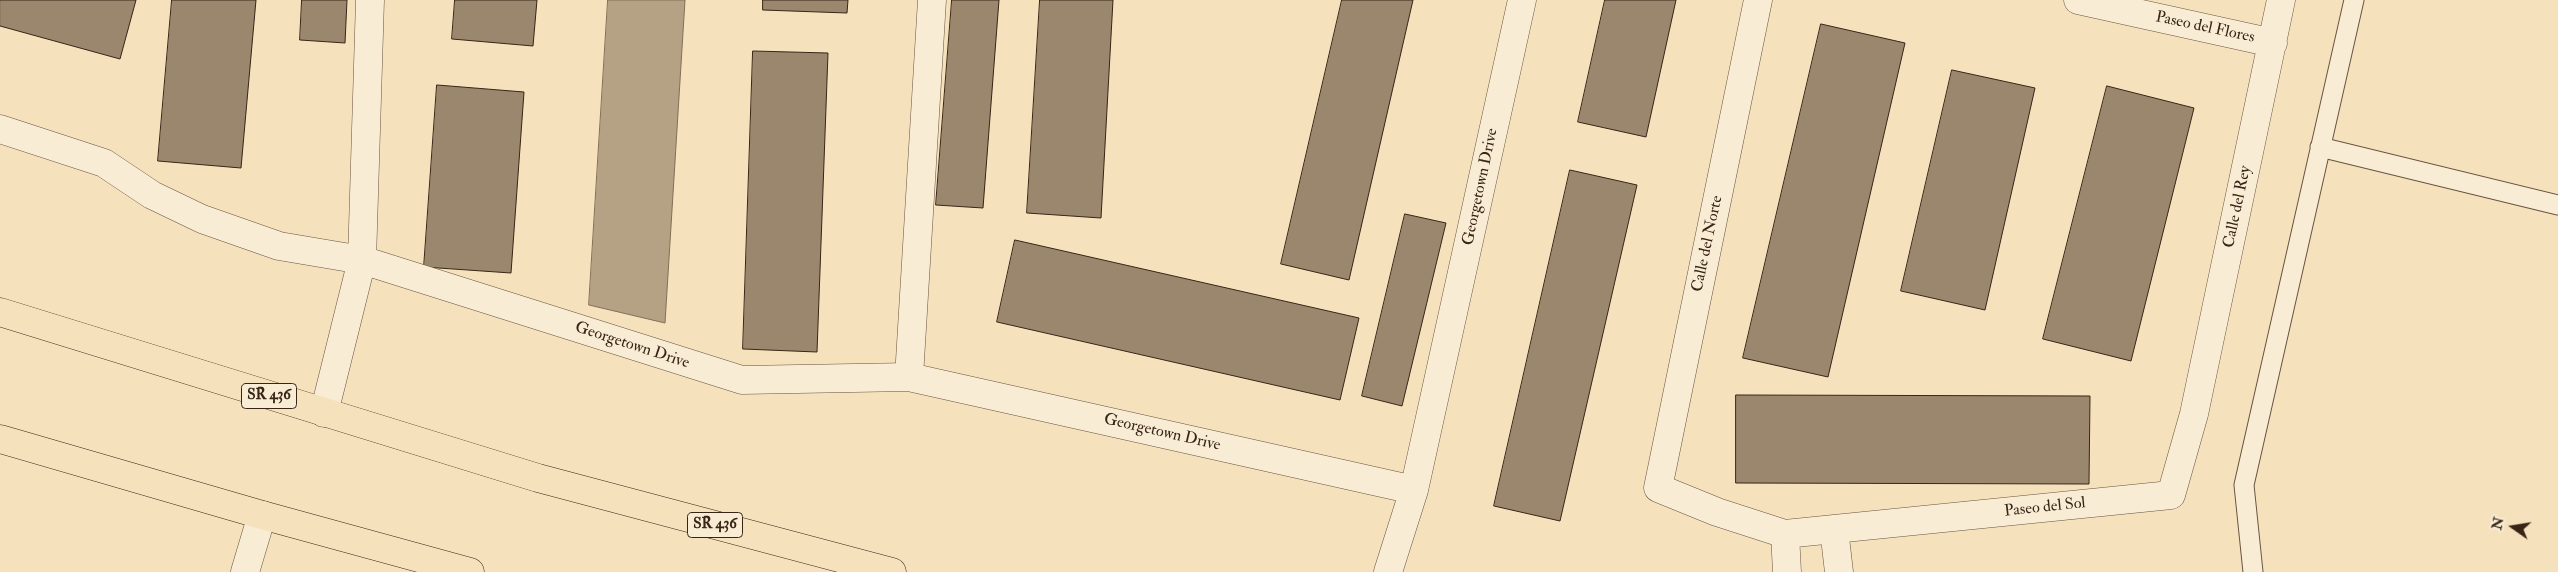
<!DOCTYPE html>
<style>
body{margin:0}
#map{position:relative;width:2558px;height:572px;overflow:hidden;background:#f6e1bd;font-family:"IM FELL Double Pica",serif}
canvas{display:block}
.north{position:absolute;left:2488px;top:502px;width:50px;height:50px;-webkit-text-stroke:4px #f9ecd4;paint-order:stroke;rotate:283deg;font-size:14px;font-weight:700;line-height:20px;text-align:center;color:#382516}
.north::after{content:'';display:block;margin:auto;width:18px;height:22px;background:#382516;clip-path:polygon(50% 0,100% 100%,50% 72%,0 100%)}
</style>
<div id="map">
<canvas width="2558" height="572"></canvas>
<div class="north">N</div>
</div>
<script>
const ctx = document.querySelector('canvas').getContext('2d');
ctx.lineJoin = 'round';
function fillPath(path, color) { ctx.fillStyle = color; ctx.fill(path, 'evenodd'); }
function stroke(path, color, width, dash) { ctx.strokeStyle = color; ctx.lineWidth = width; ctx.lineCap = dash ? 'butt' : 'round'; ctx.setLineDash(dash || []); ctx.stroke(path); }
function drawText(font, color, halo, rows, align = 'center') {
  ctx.font = font + ' "IM FELL Double Pica",serif'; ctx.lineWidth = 4.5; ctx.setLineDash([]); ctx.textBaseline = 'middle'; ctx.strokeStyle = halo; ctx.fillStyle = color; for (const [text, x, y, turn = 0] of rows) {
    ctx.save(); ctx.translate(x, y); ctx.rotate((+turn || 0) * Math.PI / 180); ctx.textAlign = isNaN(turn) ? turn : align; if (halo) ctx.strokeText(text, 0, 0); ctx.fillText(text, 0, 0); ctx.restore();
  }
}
const water = new Path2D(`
 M608,0H685L665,323L589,305Z`);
const building = new Path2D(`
 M0,0H136L120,59L0,26Z
 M172,0H256L241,168L158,161Z
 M302,0H347L345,43L300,40Z
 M455,0H537L533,46L452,39Z
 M763,0H848L847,13L763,10Z
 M952,0H999L983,208L936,205Z
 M1040,0H1113L1101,218L1027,213Z
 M1342,0H1413L1349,280L1281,264Z
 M1605,0H1676L1646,137L1578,122Z
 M1821,24L1905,43L1828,377L1743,358Z
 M753,51L828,53L817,352L743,349Z
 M1952,70L2035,88L1985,310L1901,291Z
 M437,85L524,92L511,273L424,267Z
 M2107,86L2194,108L2131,361L2043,339Z
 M1570,170L1637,185L1560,521L1494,506Z
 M1405,214L1446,223L1402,406L1362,396Z
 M1015,240L1359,318L1340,400L997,322Z
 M1736,395L2090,396L2089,484L1736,483Z`);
const service = new Path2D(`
 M2320,147L2558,205
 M2253,572L2244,485L2354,0`);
const minor = new Path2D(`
 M932,0L909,377L1414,490
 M1758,0L1658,488L1717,512L1785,534L2171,495L2194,414L2281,0
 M2078,0L2273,43
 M0,129L104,163L152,195L202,219L279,246L362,260L742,380L909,377
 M324,413L362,260L370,0
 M1834,529L1839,572
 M1785,534L1787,572
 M245,572L262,515
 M1388,572L1414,490L1522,0`);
const primary = new Path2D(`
 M0,312L538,478L892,572
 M0,439L262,515L470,572`);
const shields = [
 [269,396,55],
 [715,525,55]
];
const shieldNames = [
 ["SR 436",269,396],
 ["SR 436",715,525]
];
const streetNames = [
 ["Paseo del Flores",2205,28,12],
 ["Georgetown Drive",1481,187,-78],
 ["Calle del Rey",2238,207,-78],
 ["Calle del Norte",1708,244,-78],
 ["Georgetown Drive",632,346,18],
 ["Georgetown Drive",1162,433,13],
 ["Paseo del Sol",2045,508,-6]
];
fillPath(water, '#b5a184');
stroke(water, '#836f58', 1);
fillPath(building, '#9b876d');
stroke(building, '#382516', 1);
stroke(service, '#685440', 21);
stroke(minor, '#685440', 29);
stroke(primary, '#382516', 29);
stroke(service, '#f9ecd4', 19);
stroke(minor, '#f9ecd4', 28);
stroke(primary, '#f6e1bd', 28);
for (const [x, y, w] of shields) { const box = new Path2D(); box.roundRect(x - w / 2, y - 12.5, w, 25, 4); ctx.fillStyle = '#f9ecd4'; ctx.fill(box); stroke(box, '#382516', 1); }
drawText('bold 15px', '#382516', null, shieldNames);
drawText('16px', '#382516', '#f9ecd4', streetNames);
</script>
